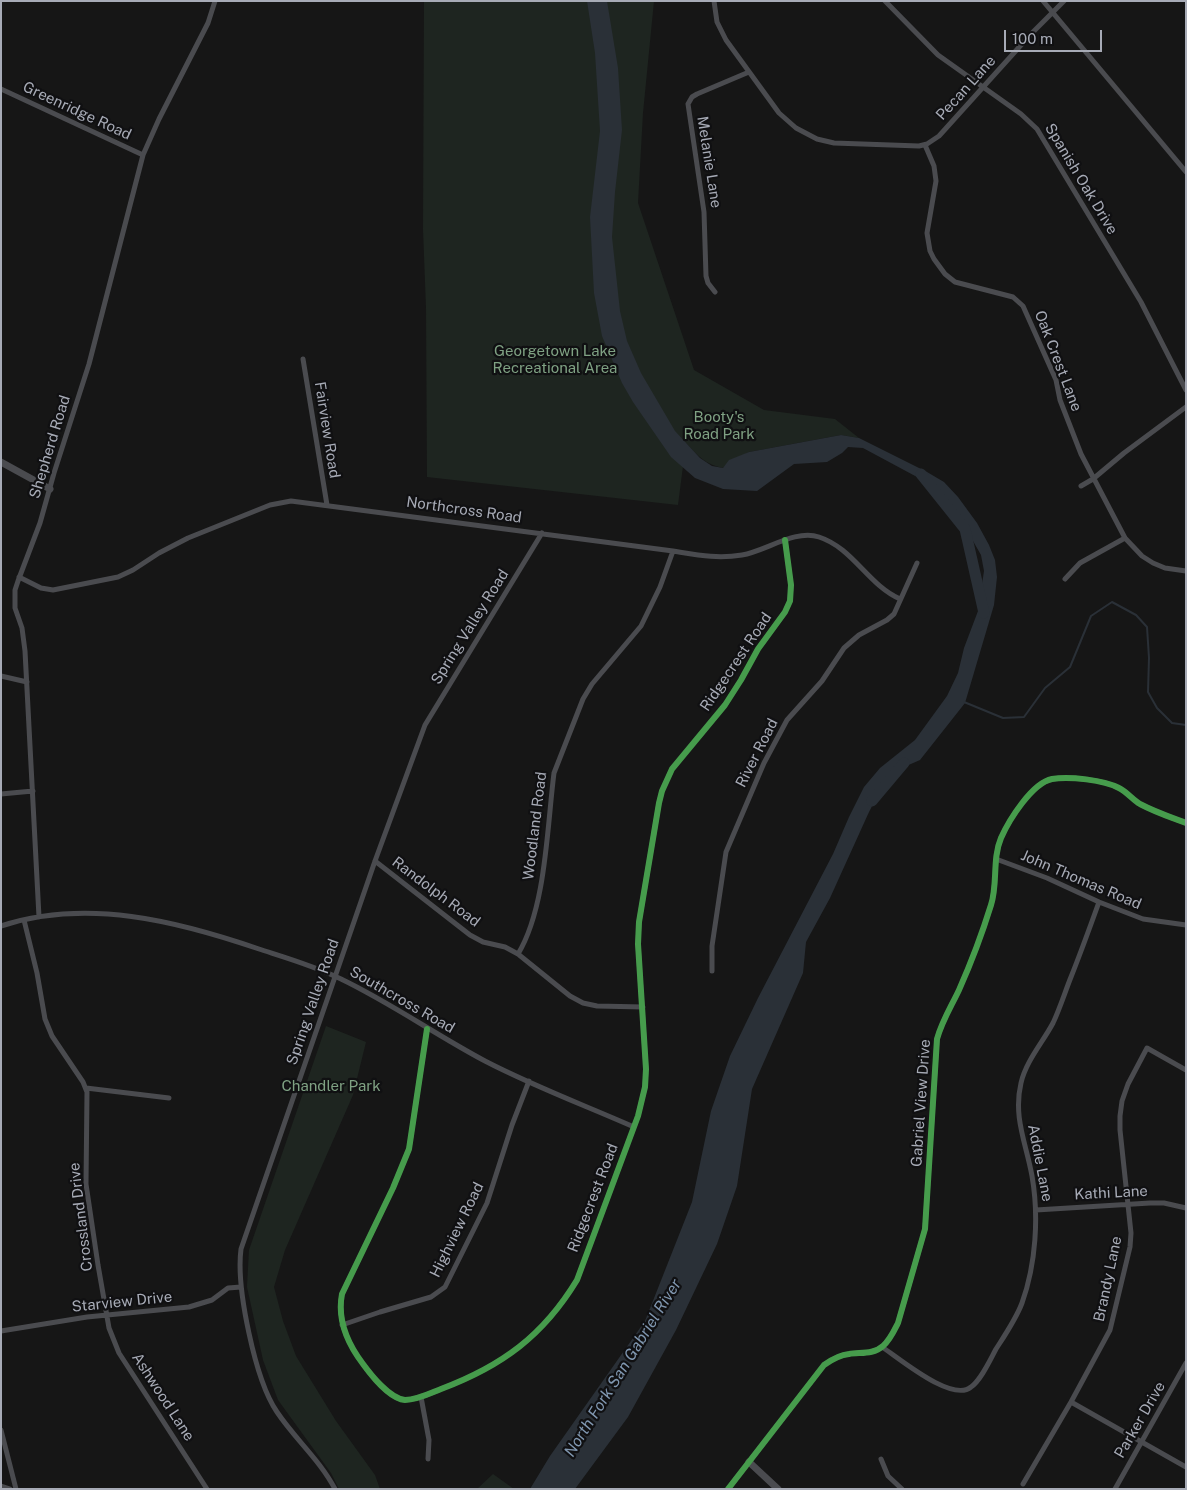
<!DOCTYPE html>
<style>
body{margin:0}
#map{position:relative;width:1187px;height:1490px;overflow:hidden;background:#161616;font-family:"Public Sans",sans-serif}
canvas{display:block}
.frame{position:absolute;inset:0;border:2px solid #a7abb6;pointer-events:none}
.scale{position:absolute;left:1004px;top:30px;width:98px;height:22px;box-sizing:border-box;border:2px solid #a7abb6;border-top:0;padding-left:6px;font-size:15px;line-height:18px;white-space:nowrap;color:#a7abb6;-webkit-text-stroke:4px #101012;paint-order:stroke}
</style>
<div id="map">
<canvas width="1187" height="1490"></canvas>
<div class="frame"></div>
<div class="scale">100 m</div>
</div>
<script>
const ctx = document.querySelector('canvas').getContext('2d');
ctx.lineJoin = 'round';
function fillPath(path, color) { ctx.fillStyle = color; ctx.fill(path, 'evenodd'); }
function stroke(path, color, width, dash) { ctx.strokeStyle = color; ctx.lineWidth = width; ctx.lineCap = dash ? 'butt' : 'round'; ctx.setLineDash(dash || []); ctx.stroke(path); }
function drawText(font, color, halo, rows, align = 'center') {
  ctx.font = font + ' "Public Sans",sans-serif'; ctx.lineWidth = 4.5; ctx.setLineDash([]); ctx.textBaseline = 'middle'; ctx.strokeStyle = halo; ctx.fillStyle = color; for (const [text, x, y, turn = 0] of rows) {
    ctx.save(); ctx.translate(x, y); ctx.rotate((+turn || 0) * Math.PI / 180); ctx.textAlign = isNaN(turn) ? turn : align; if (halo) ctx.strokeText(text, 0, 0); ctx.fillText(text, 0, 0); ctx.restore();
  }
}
const green = new Path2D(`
 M424,1H654L643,113L638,203L694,370L764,410L835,419L859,438L841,435L749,452L723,468C706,465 697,455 686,443L678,505L427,477L426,308L423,229Z
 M326,1026L366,1042L353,1095L285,1250L274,1287L283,1321L296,1356L336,1421L375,1475L380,1489H339L331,1473L278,1400L263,1360L247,1287L249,1250Z
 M493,1474L514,1489H477Z`);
const water = new Path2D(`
 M587,1H607L618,68L622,130L615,192L612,237L620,311L627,341L641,373L675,431L700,458L712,466L723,468L729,460L749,452L841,435L859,438L927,472L944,482L958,497L977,523L989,545L995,560L997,577L994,605L965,703L920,760L904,767L885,781L869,812L830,898L806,942L803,973L752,1089L737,1186L717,1244L676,1330L628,1417L575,1489H530L550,1456L645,1321L692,1202L711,1111L730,1056L758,998L833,854L849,817L864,787L880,768L915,740L947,696L958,673L964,648L978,611L984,571L981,555L957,513L937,489L917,477L863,448L848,447L842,453L827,462L794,464L757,491L723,489L695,478L671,457L633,402L622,383L602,336L594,293L590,217L600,131L595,53Z`);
const stream = new Path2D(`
 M964,702L1003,718L1024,717L1045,688L1070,667L1091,616L1112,602L1136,615L1147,627L1149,658L1148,692L1157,708L1172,723L1186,725`);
const river = new Path2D(`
 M921,474L965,529L984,613
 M872,801L904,763`);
const minor = new Path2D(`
 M714,1L717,22L726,40L779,113L796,128L817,139L834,143L919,146L927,144L939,136L1031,34L1064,1
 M885,1L938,55L1021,114L1037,129L1141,302L1186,390
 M1043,1L1186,172
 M1,89L143,155
 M925,145L934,166L936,181L927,233L930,251L934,259L945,274L955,282L1013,297L1023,306L1056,380L1060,400L1081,454L1125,538L1142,556L1153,563L1165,568L1186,571
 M715,292L708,283L706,276L704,212L688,104L692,97L697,94L749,72
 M303,359L327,505
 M1081,486L1093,479L1124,453L1186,407
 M19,577L41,588L53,590L118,577L133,570L159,553L188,538L270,505L291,501L673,551C698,555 717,559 742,555C766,551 795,529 819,537C853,548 868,585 900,599
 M1065,579L1080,563L1125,538
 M1,676L27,682
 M1,794L33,791
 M996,859L1047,878L1099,902L1143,919L1186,925
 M375,861L470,935L483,942L505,947L518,954L570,996L583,1003L597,1006L643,1007
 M39,917L25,651L22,628L15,608V590L18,581L40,523L54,473L89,364L143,155L159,119L208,23L215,1
 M24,920L37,973L45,1019L52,1036L83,1082L87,1092L86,1184L98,1265L109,1328L119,1353L207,1489
 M1,926C87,898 177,921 259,949C287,958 315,966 341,979C391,1003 436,1035 485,1061C533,1086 584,1105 634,1127
 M518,954C546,908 547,827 554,773L583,699L592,684L641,626L660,587L673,551
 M712,971V946L726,852L764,763L787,720L822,681L844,648L859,635L887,620L894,614L917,563
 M427,1029L409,1149L393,1188L342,1294C337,1320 347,1343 363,1364C371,1375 390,1399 405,1400C417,1400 431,1393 441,1389C502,1366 543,1336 577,1280L638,1116L645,1087L646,1069L638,944L639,922L659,803L662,791L672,769L725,705L741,680L758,649L785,612L790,601L791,585L785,540
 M86,1088L169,1098
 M1036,1210L1150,1203H1164L1186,1208
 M342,1325L380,1312L431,1297L445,1287L487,1203L512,1125L529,1081
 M1,1331L87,1317L189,1307L212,1300L228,1288L241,1287
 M882,1347C899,1358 952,1403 971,1387C981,1380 990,1360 996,1349C1005,1335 1016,1319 1022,1303C1036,1264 1039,1216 1032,1176C1026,1143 1013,1117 1021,1083C1026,1061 1043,1042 1053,1023C1060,1008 1065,992 1071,977C1081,952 1090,927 1099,902
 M421,1397L429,1440L428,1459
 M1071,1402L1186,1467
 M1,1430L16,1489
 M881,1459L888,1476L902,1489
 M1023,1484L1071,1402L1110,1330L1130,1247L1131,1233L1120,1130V1116L1122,1101L1128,1084L1147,1048L1186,1070
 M1,1486L10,1489
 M335,1489C320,1460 295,1439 277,1412C255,1380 236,1287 241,1249L375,861L425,725L542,533
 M728,1489L824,1365C831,1360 839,1355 849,1354C860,1352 873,1355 883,1346C890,1340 894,1331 898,1323L925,1229L937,1039C942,1021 951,1007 959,990C971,963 982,934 991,905C998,884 992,859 1001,838C1009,820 1032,783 1052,779C1069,776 1104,780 1119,788C1127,792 1133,800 1140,804C1155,812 1170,817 1186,823
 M1115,1489L1186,1363`);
const tertiary = new Path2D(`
 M1,462L50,489
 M749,1462L778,1489`);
const cycleway = new Path2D(`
 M427,1029L409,1149L393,1188L342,1294C337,1320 347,1343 363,1364C371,1375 390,1399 405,1400C417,1400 431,1393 441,1389C502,1366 543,1336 577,1280L638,1116L645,1087L646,1069L638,944L639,922L659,803L662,791L672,769L725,705L741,680L758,649L785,612L790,601L791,585L785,540
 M728,1489L824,1365C831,1360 839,1355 849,1354C860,1352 873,1355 883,1346C890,1340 894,1331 898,1323L925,1229L937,1039C942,1021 951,1007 959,990C971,963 982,934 991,905C998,884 992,859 1001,838C1009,820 1032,783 1052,779C1069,776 1104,780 1119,788C1127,792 1133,800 1140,804C1155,812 1170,817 1186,823`);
const streetNames = [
 ["Pecan Lane",966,88,-48],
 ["Greenridge Road",77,111,25],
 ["Melanie Lane",709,162,81],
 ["Spanish Oak Drive",1081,179,59],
 ["Oak Crest Lane",1058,361,69],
 ["Fairview Road",327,430,81],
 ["Shepherd Road",50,447,-73],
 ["Northcross Road",464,510,8],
 ["Spring Valley Road",470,627,-58],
 ["Ridgecrest Road",736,662,-56],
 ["River Road",757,753,-63],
 ["Woodland Road",535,826,-83],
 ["John Thomas Road",1081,880,23],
 ["Randolph Road",436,892,37],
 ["Southcross Road",402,1000,30],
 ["Spring Valley Road",313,1002,-71],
 ["Gabriel View Drive",921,1103,-86],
 ["Addie Lane",1040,1163,79],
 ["Kathi Lane",1111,1193,-3],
 ["Ridgecrest Road",593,1198,-69],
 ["Crossland Drive",81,1217,-97],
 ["Highview Road",457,1230,-64],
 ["Brandy Lane",1108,1279,-78],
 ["Starview Drive",122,1302,-6],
 ["Ashwood Lane",163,1397,57],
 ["Parker Drive",1140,1420,-60]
];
const parkNames = [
 ["Georgetown Lake",555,351],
 ["Recreational Area",555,368],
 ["Booty's",719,417],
 ["Road Park",719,434],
 ["Chandler Park",331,1086]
];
const waterNames = [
 ["North Fork San Gabriel River",623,1368,-58]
];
fillPath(green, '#1e2520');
fillPath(water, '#2a3037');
stroke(stream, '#2a3037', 2);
stroke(river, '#2a3037', 11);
stroke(minor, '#4a4b4f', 5);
stroke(tertiary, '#4a4b4f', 7);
stroke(cycleway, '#469c4c', 6);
drawText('15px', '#a7abb6', '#101012', streetNames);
drawText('15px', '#7fa183', '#101012', parkNames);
drawText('italic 16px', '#8097b0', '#101012', waterNames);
</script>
